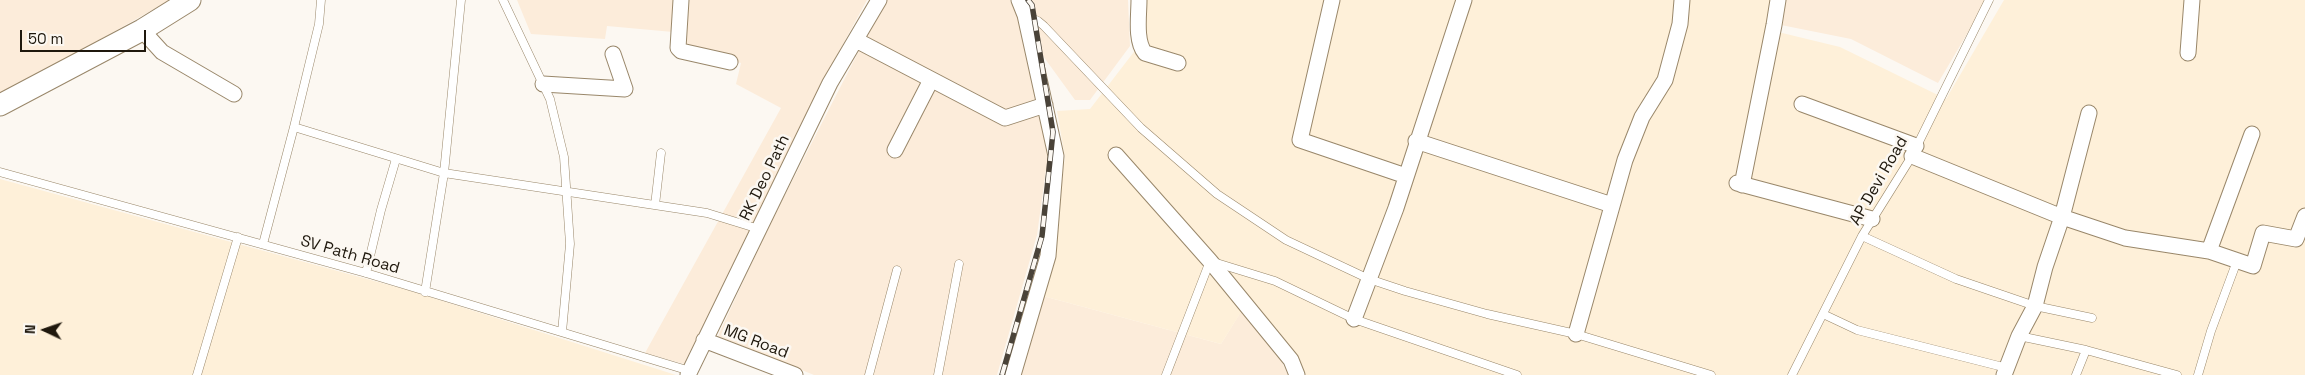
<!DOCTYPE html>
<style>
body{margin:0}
#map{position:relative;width:2305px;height:375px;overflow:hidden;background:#fcf8f2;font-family:"Space Grotesk",sans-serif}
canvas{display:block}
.north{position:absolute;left:20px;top:305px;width:50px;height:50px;-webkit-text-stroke:4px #fcf8f2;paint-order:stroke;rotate:273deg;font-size:14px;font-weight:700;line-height:20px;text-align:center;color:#1f180d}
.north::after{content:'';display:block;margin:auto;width:18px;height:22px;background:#1f180d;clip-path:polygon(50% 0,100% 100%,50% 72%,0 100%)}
.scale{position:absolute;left:20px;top:30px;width:126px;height:22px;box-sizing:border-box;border:2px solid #1f180d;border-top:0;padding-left:6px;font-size:15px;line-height:18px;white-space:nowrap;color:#1f180d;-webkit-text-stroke:4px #fcf8f2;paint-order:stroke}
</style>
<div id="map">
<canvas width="2305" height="375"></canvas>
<div class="north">N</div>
<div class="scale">50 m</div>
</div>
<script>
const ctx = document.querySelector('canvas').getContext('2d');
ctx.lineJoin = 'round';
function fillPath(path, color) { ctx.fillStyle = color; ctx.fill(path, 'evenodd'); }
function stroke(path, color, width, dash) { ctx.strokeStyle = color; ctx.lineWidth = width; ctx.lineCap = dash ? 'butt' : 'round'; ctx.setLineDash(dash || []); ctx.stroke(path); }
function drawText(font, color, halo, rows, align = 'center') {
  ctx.font = font + ' "Space Grotesk",sans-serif'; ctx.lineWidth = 5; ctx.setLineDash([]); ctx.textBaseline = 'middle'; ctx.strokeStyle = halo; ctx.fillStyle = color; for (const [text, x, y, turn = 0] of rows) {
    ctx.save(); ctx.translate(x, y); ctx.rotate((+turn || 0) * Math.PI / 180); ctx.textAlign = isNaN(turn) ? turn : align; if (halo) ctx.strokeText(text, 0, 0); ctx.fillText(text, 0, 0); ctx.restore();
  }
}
const commercial = new Path2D(`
 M0,0H170L0,96Z
 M517,0H867L830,68L684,364L645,353L781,108L736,84L741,63L681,48L673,32L607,26L605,39L531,34Z
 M885,0H1010L1020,22L1049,148L1037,235L997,375H814L718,336L765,234Z
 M1031,0H1128L1130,46L1090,100H1075L1043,56Z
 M1779,0H1987L1938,83L1851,39L1776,24Z
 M1043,296L1221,344L1242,310L1278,354L1288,375H1020Z`);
const built = new Path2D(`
 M1139,0H1777L1774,31L1840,47L1946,99L2004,0H2305V375H1303L1248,301L1221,344L1043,296L1065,158L1057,111L1090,109L1140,44Z
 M0,179L411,291L676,375H0Z`);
const lane = new Path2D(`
 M503,0L550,99L564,157L570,244L562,332
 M1025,15L1038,21L1044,26L1141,128L1217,194L1286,240L1369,279L1405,291L1487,314L1576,334L1711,375
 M294,127L444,173L707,213L759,229
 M0,172L366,273L690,371
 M655,205L661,153
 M1862,236L1956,279L2035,306L2092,318
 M263,244L294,127L319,24L321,0
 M366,273L381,210L396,159
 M425,292L444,173L461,0
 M1823,314L1857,330L2007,368
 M2019,336L2086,350L2177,375
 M197,375L238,237
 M869,375L897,270
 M938,375L959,264
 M1166,375L1210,261L1275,281L1354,319L1517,375
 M1792,375L1862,236L1912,156L1989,0
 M2076,375L2086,350
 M2198,375L2211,331L2237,261`);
const street = new Path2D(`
 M681,0L678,48L681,51L730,62
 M1139,0C1139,15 1135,41 1145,53L1178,63
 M1332,0L1300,140L1406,176
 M142,30L162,52L234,94
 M856,40L1005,118L1045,105
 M2188,53L2192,0
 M543,84L625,89L613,54
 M1802,104L1916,146
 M2252,134L2209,251L2253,266L2263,233L2296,239L2305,216
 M1416,141L1612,205
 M895,150L931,80
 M1116,155L1210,261L1291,360L1297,375
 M1912,156L2062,217L2125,238L2209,251
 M1737,183L1872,219
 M1742,185L1774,25L1778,0
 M1354,319L1396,208L1464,0
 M1576,334L1625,160L1642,117L1665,80L1680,24L1682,0
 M704,340L795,375
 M688,375L830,83L879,0
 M1013,375L1048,256L1056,156L1025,15L1019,0
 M2004,375L2019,336L2035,306L2045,267L2062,217L2089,113`);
const secondary = new Path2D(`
 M0,105L142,30L190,0`);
const rail = new Path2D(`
 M1002,375L1042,236L1053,132L1032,5L1028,0`);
const streetNames = [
 ["RK Deo Path",765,178,-64],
 ["AP Devi Road",1879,181,-60],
 ["SV Path Road",350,255,16],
 ["MG Road",756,342,21]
];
fillPath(commercial, '#fcecda');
fillPath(built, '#fef0d9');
stroke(lane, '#99876a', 9);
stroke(street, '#99876a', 17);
stroke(secondary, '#99876a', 23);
stroke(lane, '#fff', 8);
stroke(street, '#fff', 15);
stroke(secondary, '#fff', 21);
stroke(rail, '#4a4339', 5.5);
stroke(rail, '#fcf8f2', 4, [11]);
drawText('16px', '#1f180d', '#fcf8f2', streetNames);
</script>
